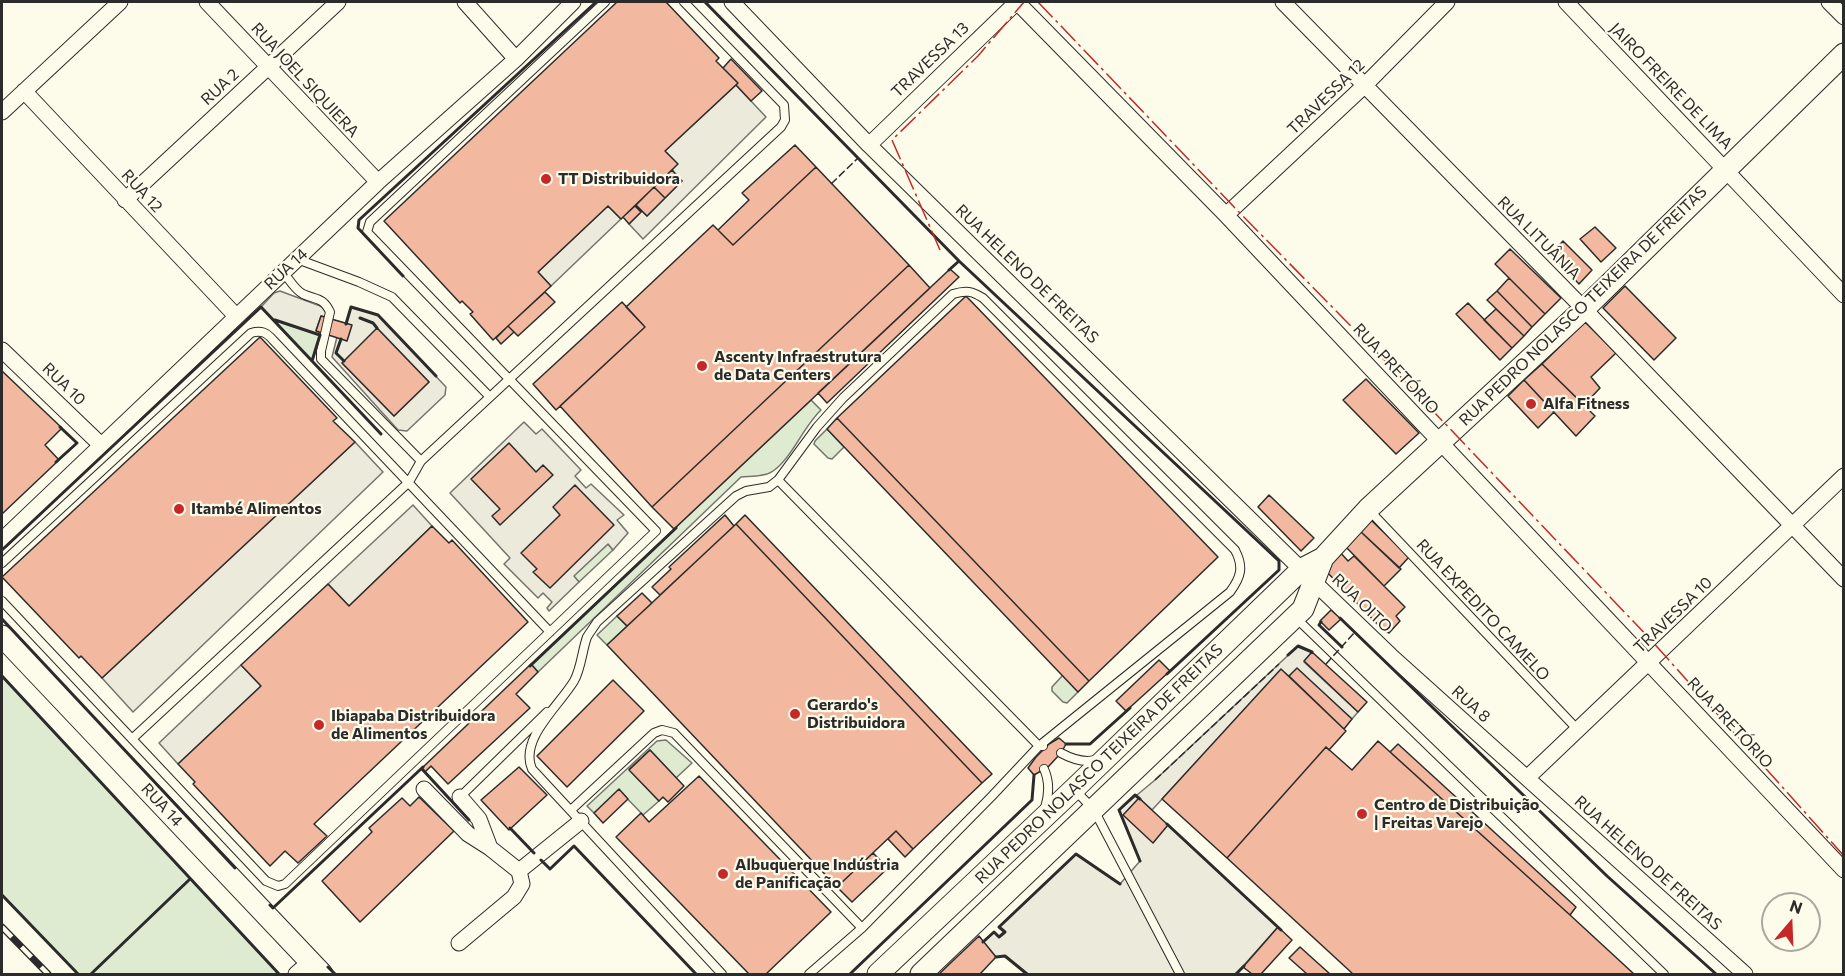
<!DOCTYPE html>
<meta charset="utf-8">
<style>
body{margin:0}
#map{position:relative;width:1845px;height:976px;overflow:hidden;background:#fdfbea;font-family:Commissioner,sans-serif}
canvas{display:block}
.frame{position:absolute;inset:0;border:3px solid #2b2b2b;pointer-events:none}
.north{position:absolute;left:1761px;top:892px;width:60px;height:60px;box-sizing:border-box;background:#fdfbea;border:2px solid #a9a89e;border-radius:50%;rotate:19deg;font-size:16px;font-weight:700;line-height:24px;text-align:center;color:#2b2b2b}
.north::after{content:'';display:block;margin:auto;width:21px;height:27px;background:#c62828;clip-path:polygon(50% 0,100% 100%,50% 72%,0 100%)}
</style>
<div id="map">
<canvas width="1845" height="976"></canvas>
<div class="frame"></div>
<div class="north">N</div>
</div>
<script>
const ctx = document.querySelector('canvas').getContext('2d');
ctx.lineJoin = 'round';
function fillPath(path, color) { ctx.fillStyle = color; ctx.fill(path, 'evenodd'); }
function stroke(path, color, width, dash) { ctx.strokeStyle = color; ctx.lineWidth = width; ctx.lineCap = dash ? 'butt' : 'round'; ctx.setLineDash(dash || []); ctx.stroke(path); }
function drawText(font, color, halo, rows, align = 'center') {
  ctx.font = font + ' Commissioner,sans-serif'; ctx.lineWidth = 4.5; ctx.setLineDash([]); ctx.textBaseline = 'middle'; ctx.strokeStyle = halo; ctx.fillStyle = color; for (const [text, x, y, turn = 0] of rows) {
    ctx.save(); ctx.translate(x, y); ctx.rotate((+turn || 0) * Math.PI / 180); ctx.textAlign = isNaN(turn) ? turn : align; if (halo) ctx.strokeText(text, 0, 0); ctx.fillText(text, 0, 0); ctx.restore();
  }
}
const green = new Path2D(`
 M273,319L320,335L312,361L272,319Z
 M811,400L821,410C803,427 792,458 773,471C765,477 751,476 741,477L538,672L531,664Z
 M827,429L844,447L832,459L828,458L814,444L815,441Z
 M608,544L613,550L579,582L573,576Z
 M617,616L627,626L607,645L597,635Z
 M1063,675L1078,692L1067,703L1063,702L1052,691V687Z
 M2,676L279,974H78L2,895Z
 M666,740L692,763L676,778L650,750L629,769L659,801L643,815L619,790L594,813L587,806L657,741Z`);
const parking = new Path2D(`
 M736,85L766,117L643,239L629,224L641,212L635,206L636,205L647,216L682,181L672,170L677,164L665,151Z
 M608,206L621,219L551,286L538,272Z
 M280,291L323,307L327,313L326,317L321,316L316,330L321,332L320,335L272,319L261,307L274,293Z
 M351,307L378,315L446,387L445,395L407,431L398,430L332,357L337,337L346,324ZM378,329L429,382L394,416L342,363Z
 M524,422L536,434L542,429L581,470L575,476L586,488L591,484L624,515L617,520L628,533L613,550L608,544L574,576L579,582L549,611L547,608L552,602L543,593L538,598L504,564L510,558L450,493Z
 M355,442L383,472L133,712L102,678Z
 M413,505L432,526L349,606L328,584Z
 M1298,646L1312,652L1304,662L1358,712L1352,719L1297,669L1289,676L1281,670L1152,810L1139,798L1124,815L1168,825L1278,927L1236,974H1027L1005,956L996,957L983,942L994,932L999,937L1004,932L999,927L1076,854L1120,884L1140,861L1119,810L1155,780Z
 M241,665L261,686L178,764L159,743Z`);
const building = new Path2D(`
 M617,2H666L719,58L716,61L738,83L665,151L678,164L621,219L608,206L538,272L551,286L493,340L470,314L473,312L462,301L460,303L384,221Z
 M731,59L762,91L751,101L736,85L738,83L723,68Z
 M795,145L816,167L733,245L718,230L749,200L742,193Z
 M816,167L909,265L652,507L560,406L645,327L626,307L713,225L733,245Z
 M672,170L682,181L665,198L654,187Z
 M654,187L665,198L647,216L636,205Z
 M635,206L641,212L629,224L623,217Z
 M1595,227L1616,248L1601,262L1580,239Z
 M1563,241L1592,270L1579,284L1551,254Z
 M1510,249L1561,298L1545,314L1495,264Z
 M909,265L930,288L674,529L652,507Z
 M950,269L959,277L827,403L818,393Z
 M1509,278L1545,314L1532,327L1497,291Z
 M1625,286L1676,338L1654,360L1603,308Z
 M1497,291L1532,327L1524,336L1487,300Z
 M545,292L555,302L518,336L508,326Z
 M966,296L1218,557L1089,681L837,418Z
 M622,302L645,327L556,410L533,384Z
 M1468,303L1512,348L1500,360L1456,314Z
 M1496,309L1524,336L1512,348L1484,320Z
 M321,316L352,325L347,341L316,331Z
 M1585,322L1616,353L1591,377L1600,388L1584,405L1542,364Z
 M508,326L514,332L501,344L496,338Z
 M377,328L429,382L394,416L342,363Z
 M260,337L337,418L333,421L355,442L102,678L81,656L79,658L2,577Z
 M1542,364L1595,416L1576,436L1524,380Z
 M2,371L62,428L45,445L59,460L2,514Z
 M1366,379L1419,433L1396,454L1343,400Z
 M1524,380L1554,412L1538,428L1508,396Z
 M837,418L1089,681L1078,692L827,429Z
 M509,443L536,472L543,465L553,475L500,525L492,516L500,509L471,479Z
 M575,485L614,525L550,588L533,572L537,569L521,553L560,515L553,507Z
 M1269,495L1314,538L1301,551L1258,507Z
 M725,515L734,526L660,595L652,587L671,569L669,567Z
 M745,515L992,774L982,783L736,524Z
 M1371,520L1409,557L1399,568L1360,531Z
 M736,524L982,783L913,849L896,831L837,887L607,645Z
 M432,526L449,543L452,540L528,622L314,824L327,836L298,863L285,851L270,866L193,784L195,782L178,764L261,686L241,665L328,584L349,606Z
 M1360,531L1401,569L1384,586L1345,546Z
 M1339,551L1348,561L1354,556L1405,607L1396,616L1400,621L1389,633L1383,630L1323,568Z
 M642,593L652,603L627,626L617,616Z
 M1331,610L1341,619L1329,630L1320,621Z
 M1312,652L1367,702L1358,712L1304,661Z
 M1159,660L1170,671L1126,711L1116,701Z
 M531,664L538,672L516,694L530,708L448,784L431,766L425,772L422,768Z
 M1297,668L1352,719L1344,729L1289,676Z
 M1281,669L1346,731L1329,750L1326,747L1227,858L1162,799Z
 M613,680L644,711L567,787L537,756Z
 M1059,738L1066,744L1061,753L1048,767L1034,775L1028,768L1036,757L1049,744Z
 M1378,741L1570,915L1634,974H1353L1227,858L1326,747L1352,770Z
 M1398,744L1576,907L1570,915L1390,752Z
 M650,750L684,786L668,802L663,797L659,801L629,770Z
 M519,767L547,795L509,830L481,800Z
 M699,776L831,912L766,974H749L616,837L641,813L649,822Z
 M619,789L628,799L603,823L594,813Z
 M419,797L454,831L360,922L322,881L372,832L369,828L402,798L410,806Z
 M1139,798L1168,825L1153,843L1123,815Z
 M896,831L913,849L905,857L888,839Z
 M873,853L888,868L852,902L837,887Z
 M1278,927L1292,940L1261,974H1252L1243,967Z
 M979,936L996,957L980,974H939Z
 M1300,947L1330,974H1307L1289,958Z`);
const lane = new Path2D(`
 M297,259L359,282L392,297L489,396
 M283,272C289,279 295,290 303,294C316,300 323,297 330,312L321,351V359L421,461
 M778,480L1039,746H1043
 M1368,509L1578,730
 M2,563L251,333C261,330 266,332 273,340L550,632
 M2,601L266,881L278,886L285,884L656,531L367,232L370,222L605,2
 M1296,618L1664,974
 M132,739L409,482L421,461L781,127L785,120L784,105L684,2
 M1061,753C1072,759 1083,763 1095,760
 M1044,769C1050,782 1049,795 1045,808
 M1075,790L1094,810L1180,974
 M460,797L547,712
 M571,810L654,733L662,730L674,733L862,928
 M722,974L532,769C519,739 559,706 574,681C581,669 582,651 587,637C590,632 594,627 597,622L736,496L746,491L769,487L778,480L817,427L843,398L953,294C966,290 972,291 983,298L1235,550C1244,567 1241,577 1230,592L1039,746L992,796L862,928L809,974`);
const street = new Path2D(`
 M207,2L378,182
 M465,2L516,59
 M732,2L869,145L1314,582L1391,656L1745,974
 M1017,2L1226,215L1844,870
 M1283,2L1584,309L1844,579
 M1566,2L1844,295
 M1829,2L1844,17
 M24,91L236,316
 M2,112L120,2
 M869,145L1017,2
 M125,200L338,2
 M1226,215L1364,86L1447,2
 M2,350L101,445
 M2,540L378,182L516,59L573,2
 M1527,778L1844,476
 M424,789L468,834L490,848L519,871
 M460,797L479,819L490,848
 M459,943L514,897L522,884L519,871L581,821
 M296,974L310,962`);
const secondary = new Path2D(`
 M2,636L322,974
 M878,974L1074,789L1302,569L1323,558L1368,509L1584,309L1844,54
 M921,974L1303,609L1323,558`);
const rail = new Path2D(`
 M2,927L48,974`);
const fence = new Path2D(`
 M831,184L858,158
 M1326,664L1355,632
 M1155,780L1279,664`);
const wall = new Path2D(`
 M705,2L959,261L949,270
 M959,261L1279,561V570L1167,674
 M403,276L358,228L359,220L596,2
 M360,318L373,323L377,328
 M275,320L320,335L312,361
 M346,324L351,307L378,315L436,376
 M341,339L336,353L344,361
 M56,462L77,443L60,427
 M2,550L261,307L381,434
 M1340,618L1607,876L1716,974
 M2,619L235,868
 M1321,622L1319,625L1342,647
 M1288,655L1298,646L1312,652
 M530,666L676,528
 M2,676L279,974
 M1066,744H1090L1130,708
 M422,769L469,820
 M1167,824L1281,930
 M510,828L534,853
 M541,860L550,869L574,846L696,974
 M1140,861L1119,810L1135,795L1140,799
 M2,895L78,974
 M270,905L273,908L423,767
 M983,942L994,932L999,937L1005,932L999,927L1076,854L1120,884
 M996,957L1005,956L1027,974
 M328,967L335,974
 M91,974L190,879
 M850,974L1032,800L1034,775
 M1236,974L1244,966`);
const power = new Path2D(`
 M1038,2L1236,209L1395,371L1651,640L1844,856
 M940,250L892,140L978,56L1024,2`);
const markers = [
 [546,179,6,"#c62828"],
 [702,366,6,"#c62828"],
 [1531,404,6,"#c62828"],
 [179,509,6,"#c62828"],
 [795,714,6,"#c62828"],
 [319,725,6,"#c62828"],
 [1362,814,6,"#c62828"],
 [723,874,6,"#c62828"]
];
const streetNames = [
 ["TRAVESSA 13",930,60,-44],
 ["RUA JOEL SIQUIERA",305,80,47],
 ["JAIRO FREIRE DE LIMA",1671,86,46],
 ["RUA 2",220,87,-43],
 ["TRAVESSA 12",1326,97,-44],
 ["RUA 12",142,191,47],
 ["RUA LITUÂNIA",1539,238,45],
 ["RUA 14",286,269,-43],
 ["RUA HELENO DE FREITAS",1027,274,44],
 ["RUA PEDRO NOLASCO TEIXEIRA DE FREITAS",1583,306,-44],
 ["RUA PRETÓRIO",1396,369,47],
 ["RUA 10",64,384,44],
 ["RUA OITO",1362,603,44],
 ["RUA EXPEDITO CAMELO",1483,610,47],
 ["TRAVESSA 10",1673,615,-44],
 ["RUA 8",1471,704,42],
 ["RUA PRETÓRIO",1730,723,47],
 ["RUA PEDRO NOLASCO TEIXEIRA DE FREITAS",1099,764,-44],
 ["RUA 14",162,805,47],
 ["RUA HELENO DE FREITAS",1648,863,42]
];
const poiNames = [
 ["TT Distribuidora",558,179],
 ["Ascenty Infraestrutura",714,357],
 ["de Data Centers",714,375],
 ["Alfa Fitness",1543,404],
 ["Itambé Alimentos",191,509],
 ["Gerardo's",807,705],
 ["Distribuidora",807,723],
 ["Ibiapaba Distribuidora",331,716],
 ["de Alimentos",331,734],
 ["Centro de Distribuição",1374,805],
 ["| Freitas Varejo",1374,823],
 ["Albuquerque Indústria",735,865],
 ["de Panificação",735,883]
];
fillPath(green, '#deebd1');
stroke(green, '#74746e', 1.5);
fillPath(parking, '#eceadb');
stroke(parking, '#74746e', 1.5);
fillPath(building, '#f2b8a0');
stroke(building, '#2b2b2b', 1.5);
stroke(lane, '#2b2b2b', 10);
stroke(street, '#2b2b2b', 17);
stroke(secondary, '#2b2b2b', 23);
stroke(lane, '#fdfbea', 8);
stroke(street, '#fdfbea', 15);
stroke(secondary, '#fdfbea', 21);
stroke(rail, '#2b2b2b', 7);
stroke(rail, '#fdfbea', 4.5, [14]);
stroke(fence, '#2b2b2b', 1.5, [8, 3]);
stroke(wall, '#2b2b2b', 3);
stroke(power, '#c62828', 1.5, [21, 4.5, 3, 4.5]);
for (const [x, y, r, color] of markers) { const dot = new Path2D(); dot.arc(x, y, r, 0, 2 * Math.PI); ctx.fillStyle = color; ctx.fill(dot); stroke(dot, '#fdfbea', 2); }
drawText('16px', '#2b2b2b', '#fdfbea', streetNames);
drawText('bold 16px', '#2b2b2b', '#fdfbea', poiNames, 'left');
</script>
